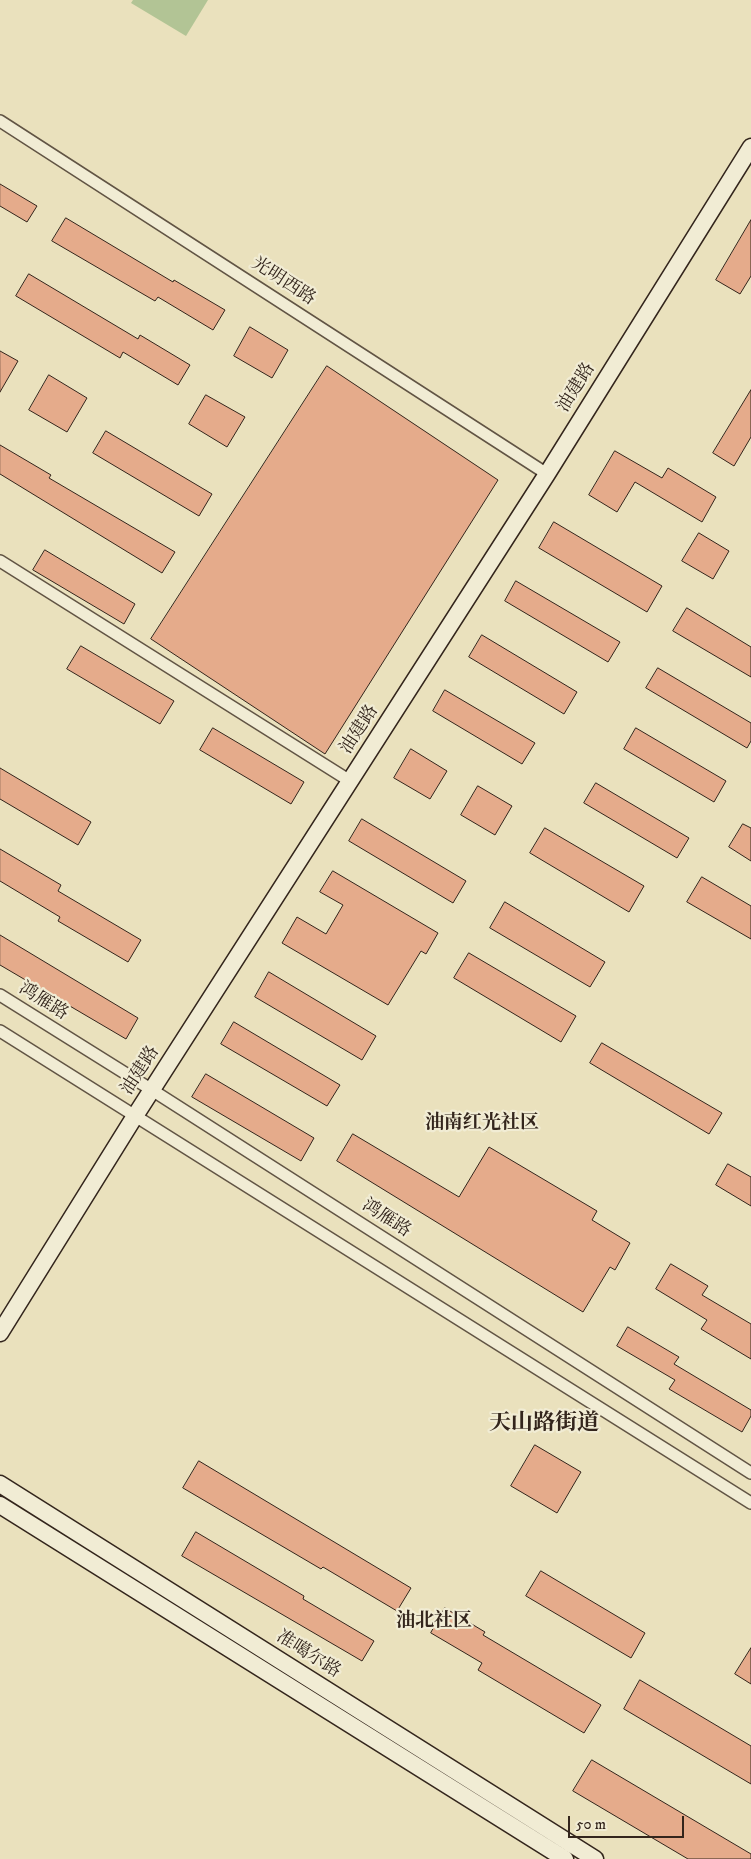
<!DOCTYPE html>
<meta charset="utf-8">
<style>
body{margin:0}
#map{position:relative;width:751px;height:1859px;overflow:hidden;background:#eae1bd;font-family:"IM FELL DW Pica",serif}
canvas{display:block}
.scale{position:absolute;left:568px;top:1816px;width:116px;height:22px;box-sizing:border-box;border:2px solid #33251c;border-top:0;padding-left:6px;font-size:15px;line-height:18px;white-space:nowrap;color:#33251c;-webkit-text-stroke:4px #f1ecd4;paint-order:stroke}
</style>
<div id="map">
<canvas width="751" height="1859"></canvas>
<div class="scale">50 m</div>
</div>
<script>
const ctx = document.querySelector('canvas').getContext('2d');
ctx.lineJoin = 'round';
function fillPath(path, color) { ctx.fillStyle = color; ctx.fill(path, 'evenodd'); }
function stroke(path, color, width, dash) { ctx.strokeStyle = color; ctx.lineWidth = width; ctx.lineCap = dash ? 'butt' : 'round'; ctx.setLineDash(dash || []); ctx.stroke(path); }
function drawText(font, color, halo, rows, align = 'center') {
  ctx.font = font + ' "IM FELL DW Pica","Noto Serif SC",serif'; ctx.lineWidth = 4.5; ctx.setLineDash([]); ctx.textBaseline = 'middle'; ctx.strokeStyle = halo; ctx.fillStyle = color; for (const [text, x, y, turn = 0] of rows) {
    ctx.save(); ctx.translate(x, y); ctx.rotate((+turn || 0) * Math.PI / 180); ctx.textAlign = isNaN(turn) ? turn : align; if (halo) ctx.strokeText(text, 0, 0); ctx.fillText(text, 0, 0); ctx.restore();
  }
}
const green = new Path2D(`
 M133,0H208L186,36L131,3Z`);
const building = new Path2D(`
 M0,184L37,206L27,222L0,206Z
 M66,218L173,282L174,280L225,310L213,330L158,297L155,301L52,241Z
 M751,220V276L740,294L716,280Z
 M29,274L138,339L140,335L190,365L178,385L123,352L120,358L16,296Z
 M250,327L288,350L272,378L234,356Z
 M0,351L18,361L0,392Z
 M327,366L498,480L325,754L151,639Z
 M49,375L87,398L67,432L29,410Z
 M751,390V437L734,466L713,453Z
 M206,395L245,417L227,447L189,424Z
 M106,431L212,494L199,516L93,453Z
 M0,445L51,475L49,478L175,552L162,573L0,474Z
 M615,451L662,478L668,468L716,497L702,522L635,482L617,512L589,495Z
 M554,522L662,586L647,612L539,548Z
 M699,533L729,551L713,579L682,561Z
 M45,550L135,604L124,624L33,570Z
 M516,581L620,642L608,662L505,601Z
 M687,608L751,647V677L673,631Z
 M482,635L577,692L564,714L469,657Z
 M81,646L174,701L160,724L67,669Z
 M658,668L751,723V741L747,748L646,688Z
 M445,690L535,743L522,764L433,711Z
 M213,728L304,782L291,804L200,750Z
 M636,728L726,781L714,802L624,749Z
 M411,749L447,771L430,799L394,778Z
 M0,768L91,822L78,845L0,799Z
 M596,783L689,838L677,858L584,803Z
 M478,786L512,806L495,835L461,815Z
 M362,819L466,881L453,903L349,841Z
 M743,824L751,828V861L729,847Z
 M545,828L644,886L629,912L530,853Z
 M0,849L61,885L58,891L141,940L128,962L58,921L60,917L0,881Z
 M333,871L438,933L426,954L421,951L388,1005L282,943L297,917L326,934L343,905L320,892Z
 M702,877L751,906V939L687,902Z
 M505,902L605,962L590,987L490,928Z
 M0,935L138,1018L126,1039L0,965Z
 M469,953L576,1016L561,1042L454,978Z
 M269,972L376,1036L362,1060L255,997Z
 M234,1022L340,1085L327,1106L221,1044Z
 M602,1043L722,1113L709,1134L590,1063Z
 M206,1074L314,1138L301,1161L192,1097Z
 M353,1134L459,1197L489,1147L597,1211L592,1220L630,1243L615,1270L610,1267L583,1312L337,1161Z
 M728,1164L751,1177V1206L716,1185Z
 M671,1264L708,1286L702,1295L751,1324V1359L701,1329L707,1320L656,1289Z
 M628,1327L679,1357L674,1364L751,1410V1416L742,1432L669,1389L675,1380L617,1346Z
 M535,1445L581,1472L557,1513L511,1486Z
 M199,1461L411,1588L397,1611L323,1567L321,1569L183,1488Z
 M196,1532L304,1596L303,1599L374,1641L362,1661L182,1556Z
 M541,1571L645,1633L631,1658L526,1596Z
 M445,1608L485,1632L483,1635L601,1705L584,1733L478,1670L482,1663L431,1633Z
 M751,1648V1684L735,1674Z
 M640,1680L751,1746V1784L624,1709Z
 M592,1760L751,1854V1859H688L573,1791Z`);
const minor = new Path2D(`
 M0,121L547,474
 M0,561L350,781
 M0,995L152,1090L751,1473
 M0,1031L751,1503`);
const secondary = new Path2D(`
 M0,1333L135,1116L547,474L751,147
 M0,1484L595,1859
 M0,1505L565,1859`);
const streetNames = [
 ["光明西路",283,282,33],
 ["油建路",577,388,-58],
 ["油建路",360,730,-57],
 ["鸿雁路",43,1002,32],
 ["油建路",141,1071,-57],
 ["鸿雁路",386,1219,33],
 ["准噶尔路",308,1655,32]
];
const neighbourhoodNames = [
 ["油南红光社区",482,1124],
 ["油北社区",434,1622]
];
const districtNames = [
 ["天山路街道",544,1424]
];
fillPath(green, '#b2c495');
fillPath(building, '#e5ab8b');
stroke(building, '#33251c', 1);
stroke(minor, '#615444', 14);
stroke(secondary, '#33251c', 19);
stroke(minor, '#f1ecd4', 11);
stroke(secondary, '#f1ecd4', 16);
drawText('18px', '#33251c', '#f1ecd4', streetNames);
drawText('bold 19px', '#33251c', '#f1ecd4', neighbourhoodNames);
drawText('bold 22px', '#33251c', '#f1ecd4', districtNames);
</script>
